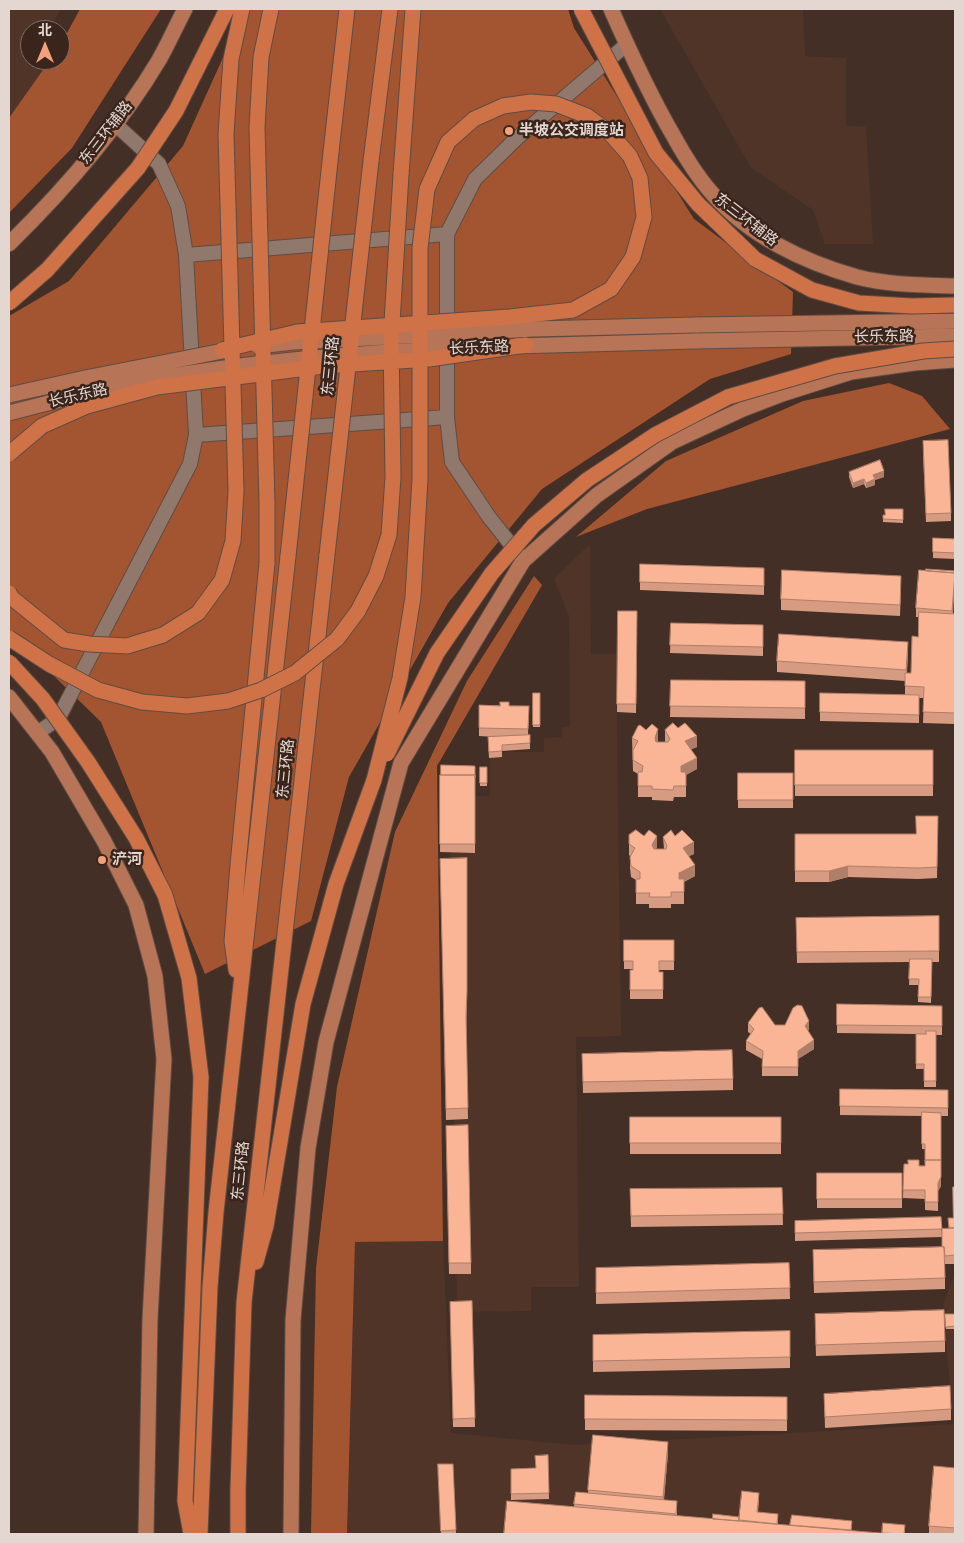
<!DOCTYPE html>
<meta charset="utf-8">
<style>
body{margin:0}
#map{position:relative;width:964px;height:1543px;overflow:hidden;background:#442f26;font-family:Bitter,"Noto Sans SC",serif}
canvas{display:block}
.frame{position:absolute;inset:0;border:10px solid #e4d6d0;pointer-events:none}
.north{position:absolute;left:20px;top:20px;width:50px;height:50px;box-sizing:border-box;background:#3a251c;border:1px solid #7e6c64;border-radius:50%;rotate:0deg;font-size:14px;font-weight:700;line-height:20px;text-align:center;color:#e4d6d0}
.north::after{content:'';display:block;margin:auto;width:18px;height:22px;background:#f1a17d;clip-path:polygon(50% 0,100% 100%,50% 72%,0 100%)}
</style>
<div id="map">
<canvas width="964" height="1543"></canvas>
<div class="frame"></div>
<div class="north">北</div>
</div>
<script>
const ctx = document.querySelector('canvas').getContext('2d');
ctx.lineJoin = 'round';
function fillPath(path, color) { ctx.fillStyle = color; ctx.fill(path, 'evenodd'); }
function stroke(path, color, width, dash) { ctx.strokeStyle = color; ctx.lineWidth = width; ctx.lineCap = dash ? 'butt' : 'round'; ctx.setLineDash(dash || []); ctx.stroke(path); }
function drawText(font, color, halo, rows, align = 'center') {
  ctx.font = font + ' Bitter,"Noto Sans SC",serif'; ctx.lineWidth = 5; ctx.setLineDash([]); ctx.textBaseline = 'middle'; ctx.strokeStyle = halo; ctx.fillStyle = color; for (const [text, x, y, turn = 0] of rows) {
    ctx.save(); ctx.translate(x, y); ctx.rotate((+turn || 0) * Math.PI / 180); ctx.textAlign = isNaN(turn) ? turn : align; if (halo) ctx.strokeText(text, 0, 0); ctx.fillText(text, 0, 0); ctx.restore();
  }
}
const built = new Path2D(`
 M9,9H61L50,28L52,30H30V60H50L9,118Z
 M660,9H803L805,56L846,58V125L866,127L873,244H825L813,210L751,168Z
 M590,544L591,654H616L621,1036L576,1037L579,1287H531V1311L457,1312L450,797L490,796V752H544V738L562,737V727H570L569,616L554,579Z
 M443,1241L451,1433L575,1445L953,1424L943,1304L955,1273V1534H347L355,1242Z`);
const forest = new Path2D(`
 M80,9H161L72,148L9,213V118L50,60H60V46Z
 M245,9H568L574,28L694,219L793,292L791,354L710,379L542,489L448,603L349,777L311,921L205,974L101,722L9,632V316L69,281L183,146Z
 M889,383L922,396L950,429L647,509L576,537L666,461L803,401Z
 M534,576L542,585L437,766L443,1241L355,1242L347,1534H311L316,1268L337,1087L395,832L467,681Z`);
const minor = new Path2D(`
 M186,255L447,234
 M196,435L447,417
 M520,556L489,517L452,462L447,417V234L475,179L517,138L626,45
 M37,733L58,719L190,464L196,435L186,255L178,206L159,164L115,124`);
const major = new Path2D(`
 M611,9C630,52 649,94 673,135C684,155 696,175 711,192C747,235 804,262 857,277C888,285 924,285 955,286
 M9,244C64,190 119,127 159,60C168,44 176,26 185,9
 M696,325L955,321
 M695,341L955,336
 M9,697L52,752L104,841L136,905L155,976L164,1059L150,1319L146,1534
 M291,1534L293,1320L308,1148L326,1042L401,763L523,561L597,495L672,442L743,409L782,394L851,372L914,363L955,360`);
const highway = new Path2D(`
 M331,152L347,9
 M371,161L390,9
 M401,174L413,9
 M236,970L232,941L238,865L267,563
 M256,1262L266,1226L303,1004L336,884L374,780
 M191,1534L185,1501L201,1077
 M200,1534L210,1287L216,1212L288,556
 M238,1534V1489L244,1302L327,555`);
const majorBridge = new Path2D(`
 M258,346L293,342L534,329L696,325
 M515,346L695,341
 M9,395L85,378L233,349
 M9,413C55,401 102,389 149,380C252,361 357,353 462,348`);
const highwayBridge = new Path2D(`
 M581,9L656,153L698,204L755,259L812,290L859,303L912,306L955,305
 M9,303L47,270L138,168L176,111L227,9
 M222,350L297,332L509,317L573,310L611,289L633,257L644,217L640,178L630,156L609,132L587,116L556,104L531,102L503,106L474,119L448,142L427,189L420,248V479L413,597L400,678L374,780
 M9,454L42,426L87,406L157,387L323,366L429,359L526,345
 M327,555L371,161
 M288,556L331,152
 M267,563V503L257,127L261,57L271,9
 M9,593L12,598L64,640L89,644L127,646L163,635L198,613L222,580L233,541L236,491L226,134L231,59L242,9
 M9,638L49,664L98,690L142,702L187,706L228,701L261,690L295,673L337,639L358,611L376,576L389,535L393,477L391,339L401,174
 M9,662L43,699L88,762L136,838L165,895L189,978L201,1077
 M387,754L437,653L492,573L534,525L587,480L655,435L728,397L835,366L923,351L955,349`);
const wall = new Path2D(`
 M923,450L951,513V521L926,522Z
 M849,472L884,477L875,480V485L866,488L864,484L853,488L849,477Z
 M903,509V523L883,522V515H885Z
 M933,538L955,539V559L933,558Z
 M640,564L764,568V595L640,590Z
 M926,571H955L953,613L955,614V724L923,723L924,698H919V723L820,721V693L905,695V681L777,672V661L908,653L907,673H911L918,637L919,617H916V608Z
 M901,587L900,616L781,610V599Z
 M618,611H637L636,713L617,712Z
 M671,623L763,625V656L670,653Z
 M671,680L805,681V719L670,717Z
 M533,693H540V727H533Z
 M479,705L529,706L528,735H530V749L502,751V757L489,758L488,743L496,737L479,736Z
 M678,728L697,747L691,749L697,769L686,775V797H674L673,801L652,800V797H638V774L633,771L632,738L658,740V742H665V730Z
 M795,750H933V796H795Z
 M441,765L475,766V853L440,852Z
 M480,767H487V786H480Z
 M738,773H793V808H738Z
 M938,816L937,878L918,879L848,877L829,882H795V834H916Z
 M675,836L694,854L689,856L695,876L684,882V904H671V908H649V904H636V880L631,877L630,868V856L629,855V844L657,847L656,849H664L663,837Z
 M440,859L467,1003L466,1023L468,1119L446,1120Z
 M939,916V962H932L931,1003L918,1002V985H909L910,962L797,963L796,918Z
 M624,940H674V970H659V972H663V999H630V970H633V969H624Z
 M837,1004L942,1006V1035H936V1087H924V1069H916V1034L837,1033Z
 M748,1023L809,1029L808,1031L814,1049L798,1059V1076H762V1059L746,1050V1041L751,1034L748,1032Z
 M582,1054L733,1079V1090L583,1093Z
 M840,1089L948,1090V1116H941V1186L938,1191V1211L925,1210V1199L903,1198L904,1164L925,1166V1149H922V1116L840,1115Z
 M630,1117H781V1154H630Z
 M446,1126L471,1263V1274H449Z
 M817,1173H902V1208H817Z
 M955,1187V1264H945V1289L814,1293L813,1262L942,1247L953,1218Z
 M782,1188L783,1225L631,1227L630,1189Z
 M941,1217L942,1237L795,1241V1221Z
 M789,1263L790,1299L596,1304V1268Z
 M472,1301L475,1427H453L450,1302Z
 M945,1314H955V1329H946Z
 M815,1325L945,1341V1352L816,1356Z
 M790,1331V1368L593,1372V1335Z
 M824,1394L951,1409V1420L825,1428Z
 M585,1395L787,1397V1431L585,1430Z
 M593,1435L668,1453L664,1500L677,1509V1516L713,1519L739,1517L759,1499L758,1512L778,1519V1525L790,1526L792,1515L852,1526L851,1531L882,1534L905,1530V1534H504L574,1507L576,1492L588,1493Z
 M548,1455L549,1499L511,1500V1469L535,1468Z
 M453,1464L456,1534H441L438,1470Z
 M955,1468V1534H929V1526Z`);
const shadedWall = new Path2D(`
 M884,471V477L875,480V485L866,488V483L873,475Z
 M864,479V484L853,488V483Z
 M955,573V581L952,619V611Z
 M908,642V653L906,681V670Z
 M658,729V740L655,749V738Z
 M697,736V747L685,752V741Z
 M697,758V769L681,777V766Z
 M657,836V847L652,856V845Z
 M694,842V854L683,859V848Z
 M695,865V876L679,884V873Z
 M848,866V877L829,882V871Z
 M467,992V1003L466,1025V1014Z
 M809,1021V1029L805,1034V1026Z
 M814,1040V1049L798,1059V1051Z
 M941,1177V1186L938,1191V1211V1183Z
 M668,1442V1453L663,1508V1497Z`);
const building = new Path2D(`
 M948,440L951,513L926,514L923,441Z
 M880,460L884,471L873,475L875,479L866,483L864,479L853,483L849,472Z
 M885,509H903V520L883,519V515H885Z
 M933,538L955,539V553L933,552Z
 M640,564L764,568V586L640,582Z
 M926,569L955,571V577V573L926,571Z
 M782,570L901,576L900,605L781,599Z
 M919,570L955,573L952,611L916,608Z
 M618,611H637L636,704H617Z
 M919,612L955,614V713L923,712L924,687L905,686V673H911L912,636L918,637Z
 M671,623L763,625V647L670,645Z
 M779,634L908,642L906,670L777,661Z
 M671,680L805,681V708L670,706Z
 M533,693H540V725H533Z
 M820,693L919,695V715L820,712Z
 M500,702H509V706H529L528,729L479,728V705L500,706Z
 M673,723L678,728L685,723L697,736L685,741L697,758L681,766V772H685L686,775V786H674L673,790L652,789V786H638V772H642L643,766L633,760V750L638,741L632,738L638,726L640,725L646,730L652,724L658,729L655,738L656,742H668L670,739L665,730Z
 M530,735V743L502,745V751L489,752L488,737Z
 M795,750H933V785H795Z
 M441,765L475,766V778V775H441Z
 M480,767H487V783H480Z
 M738,773H793V800H738Z
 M440,775H475V844H440Z
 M916,816H938L937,867L918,868L848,866L829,871H795V834H916Z
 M636,830L644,836L649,830L657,836L652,845L654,849H666L667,846L663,837L671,830L675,836L682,830L694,842L683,848L695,865L679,873V879H684V892H671V897H649L650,893H636V879H640V872L631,866L630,857L635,848L629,844V835Z
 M467,858V992L466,1014L468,1108L446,1109L440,859Z
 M939,916V951L797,952L796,918Z
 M624,940H674V961H659V972H663V990H630V970H633V961H624Z
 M910,959H932L931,997H918L919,979H909Z
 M837,1004L942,1006V1026L837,1025Z
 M798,1005L802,1006L809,1021L805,1026L814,1040L798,1051V1067H762L763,1051L746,1041L754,1029L748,1023L759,1008L762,1007L775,1025H785L793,1008Z
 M926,1031H936V1081H924V1064H916V1034H926Z
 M732,1050L733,1079L583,1082L582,1054Z
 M840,1089L948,1090V1108L840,1106Z
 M922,1112L941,1113V1160H925V1161V1144H922Z
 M630,1117H781V1143H630Z
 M468,1125L471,1263H449L446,1126Z
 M908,1160H919V1166H925V1160H941V1177L938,1183V1202H925V1190H903L904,1164H908Z
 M817,1173H902V1199H817Z
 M953,1187H955V1228H949L948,1218H953Z
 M782,1188L783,1214L631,1216L630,1189Z
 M941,1217L942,1229L795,1233V1221Z
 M955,1228V1255L945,1256L944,1247H942V1229Z
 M944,1247L945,1278L814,1282L813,1250Z
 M789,1263L790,1288L596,1293V1268Z
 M472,1301L475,1418L453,1419L450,1302Z
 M944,1310L945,1341L816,1345L815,1314Z
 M945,1314H955V1326L946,1327Z
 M790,1331V1357L593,1361V1335Z
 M950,1386L951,1409L825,1417L824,1394Z
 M585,1395L787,1397V1420L585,1419Z
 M593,1435L668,1442L663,1497L588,1490Z
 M548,1455L549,1493L511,1494V1469L536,1468L535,1456Z
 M438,1464H453L456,1530L441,1531Z
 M934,1466L955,1468V1528L929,1526Z
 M742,1491L759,1493L757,1512L778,1514L777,1524L739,1520Z
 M576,1492L677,1501L676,1514L574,1504Z
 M507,1501L891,1534H504Z
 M713,1514L739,1517V1521L713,1519Z
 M792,1515L852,1521L851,1530L790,1525Z
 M883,1523L905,1525L904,1534L882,1533Z`);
const markers = [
 [509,131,5,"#f1a17d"],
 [102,860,5,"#f1a17d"]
];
const poiNames = [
 ["半坡公交调度站",519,131],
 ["浐河",112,860]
];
const streetNames = [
 ["东三环辅路",106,133,-52],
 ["东三环辅路",746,220,38],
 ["长乐东路",884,337,-1],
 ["长乐东路",479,348,-3],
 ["东三环路",331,366,-84],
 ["长乐东路",78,396,-13],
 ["东三环路",286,769,-84],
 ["东三环路",241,1171,-84]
];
fillPath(built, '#503428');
fillPath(forest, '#a35531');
stroke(minor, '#5e4c44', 16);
stroke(major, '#5e4c44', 17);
stroke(highway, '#5e4c44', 17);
stroke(minor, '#91786d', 14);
stroke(major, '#b77456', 15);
stroke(highway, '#d07247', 15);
stroke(majorBridge, '#5e4c44', 17, []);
stroke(highwayBridge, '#5e4c44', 17, []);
stroke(majorBridge, '#b77456', 15);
stroke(highwayBridge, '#d07247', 15);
fillPath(wall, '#d79b81');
fillPath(shadedWall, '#af7e69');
fillPath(building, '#fab496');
stroke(building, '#af7e69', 1);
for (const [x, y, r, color] of markers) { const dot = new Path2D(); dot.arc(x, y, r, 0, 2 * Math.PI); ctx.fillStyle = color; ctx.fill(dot); stroke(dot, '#3a251c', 2); }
drawText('bold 15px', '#e4d6d0', '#3a251c', poiNames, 'left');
drawText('15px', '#e4d6d0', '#3a251c', streetNames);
</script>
